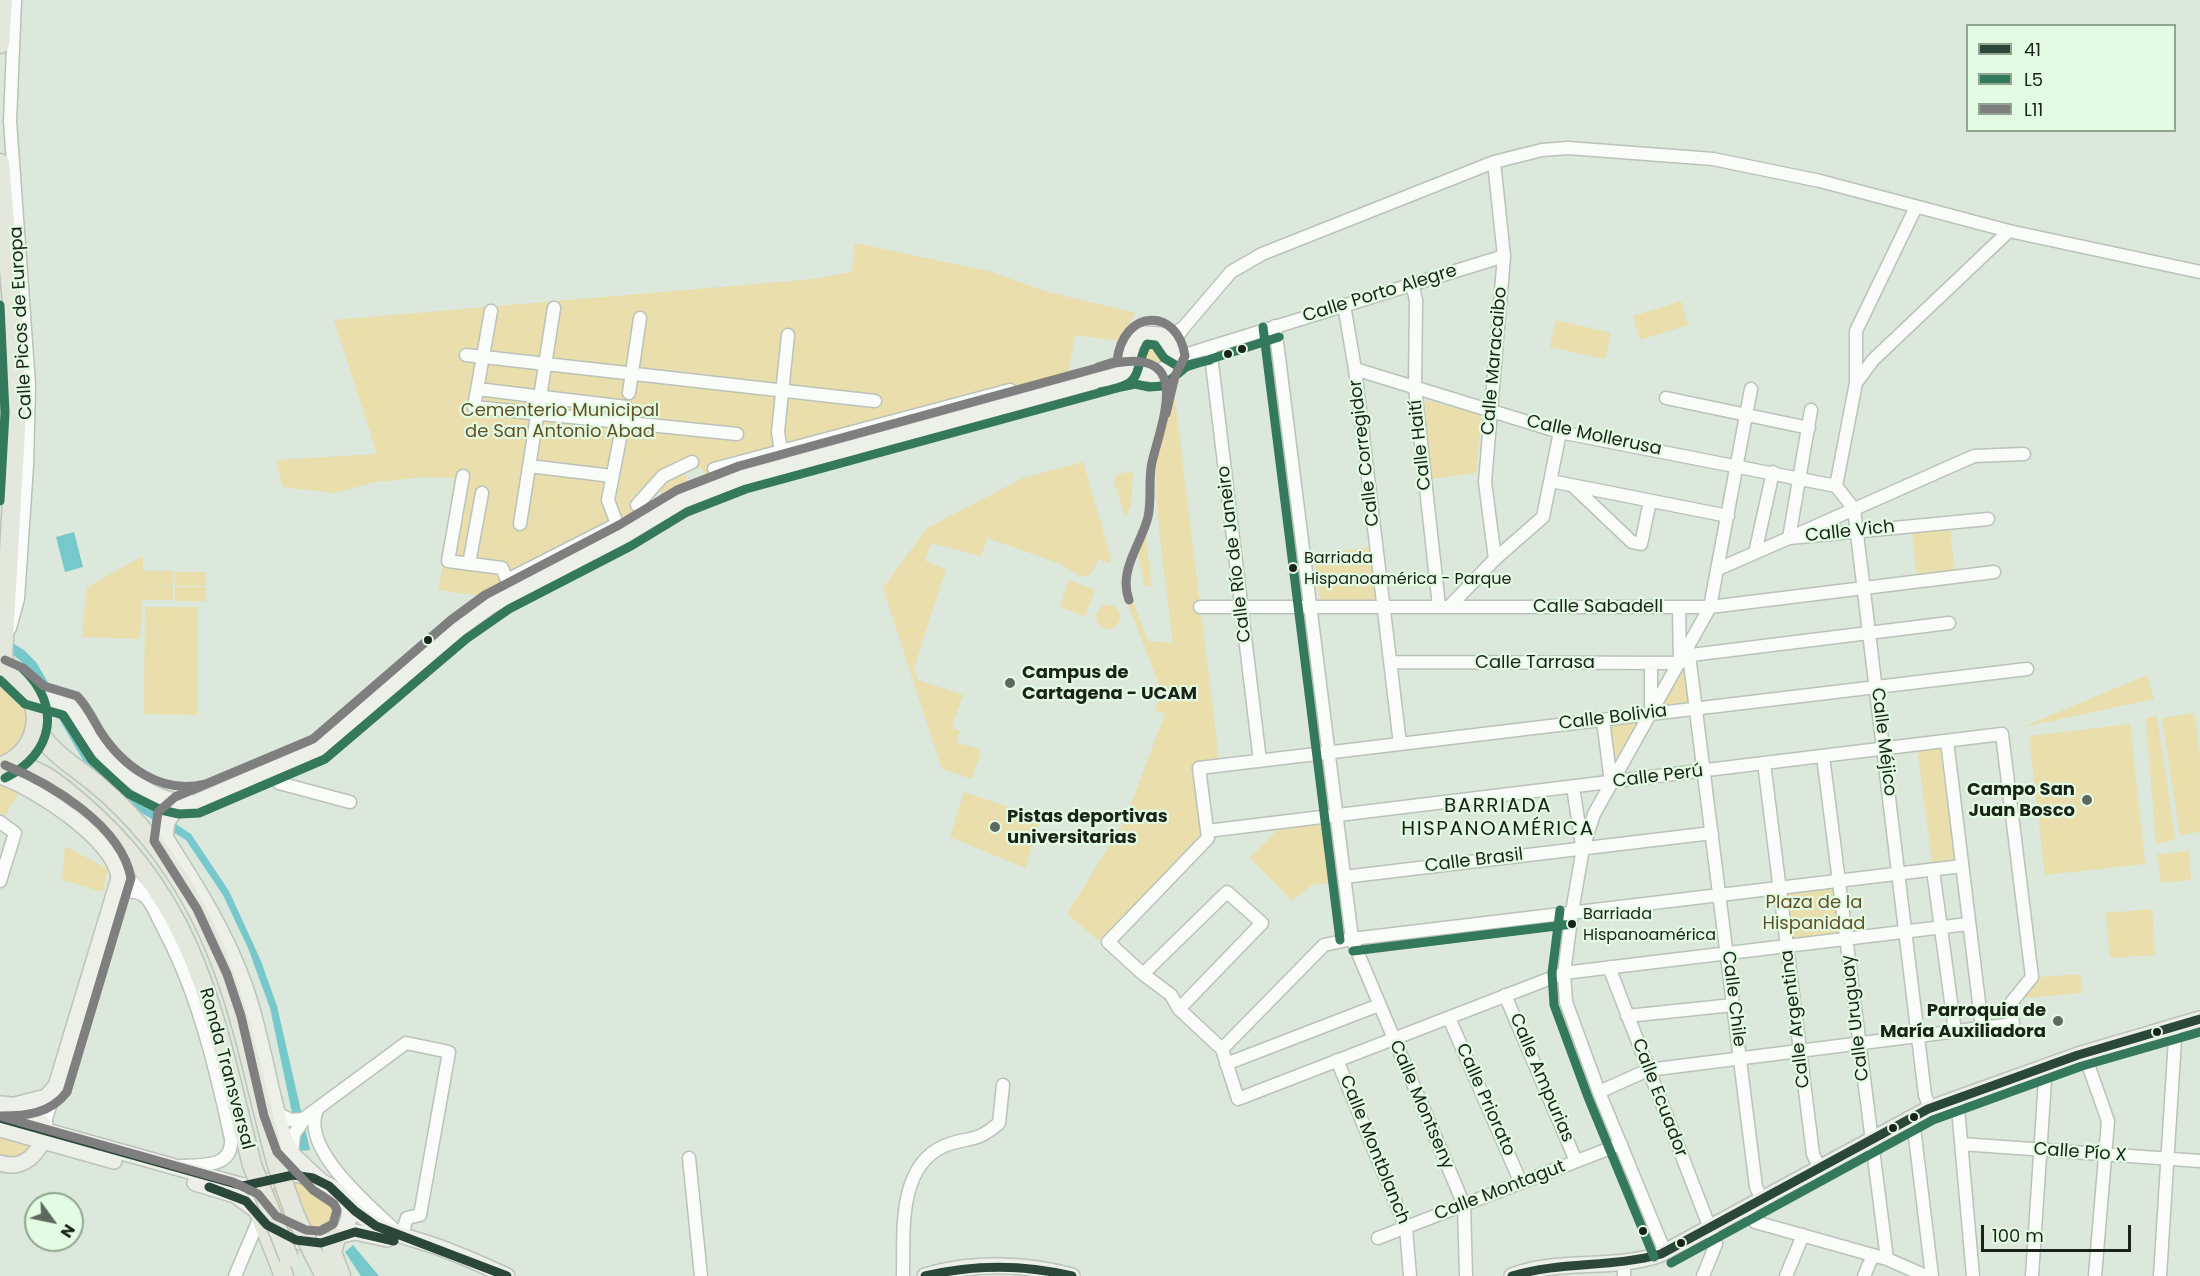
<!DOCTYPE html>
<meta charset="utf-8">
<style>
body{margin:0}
#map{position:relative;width:2200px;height:1276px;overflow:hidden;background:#dbe8db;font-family:Poppins,sans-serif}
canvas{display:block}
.legend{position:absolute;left:1966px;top:24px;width:210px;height:108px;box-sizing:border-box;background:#e2fbe2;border:2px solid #92a592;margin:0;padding:8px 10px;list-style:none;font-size:18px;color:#1a231a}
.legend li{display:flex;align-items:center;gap:12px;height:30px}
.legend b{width:30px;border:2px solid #92a592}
.north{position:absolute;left:24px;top:1192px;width:60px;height:60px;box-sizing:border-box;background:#e2fbe2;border:2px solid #92a592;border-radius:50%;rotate:123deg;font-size:16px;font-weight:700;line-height:24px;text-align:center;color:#1a231a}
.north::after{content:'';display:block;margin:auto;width:21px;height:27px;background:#5e685e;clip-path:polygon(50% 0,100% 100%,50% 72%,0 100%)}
.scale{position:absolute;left:1981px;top:1225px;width:150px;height:27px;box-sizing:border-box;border:3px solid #1a231a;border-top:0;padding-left:8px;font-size:18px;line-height:21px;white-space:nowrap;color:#1a231a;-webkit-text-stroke:4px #e2fbe2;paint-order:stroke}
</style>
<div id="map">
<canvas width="2200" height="1276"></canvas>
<ul class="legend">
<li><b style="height:8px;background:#2a4739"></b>41</li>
<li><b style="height:8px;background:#34795c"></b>L5</li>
<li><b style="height:8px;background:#7f7f7f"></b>L11</li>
</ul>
<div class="north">N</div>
<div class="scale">100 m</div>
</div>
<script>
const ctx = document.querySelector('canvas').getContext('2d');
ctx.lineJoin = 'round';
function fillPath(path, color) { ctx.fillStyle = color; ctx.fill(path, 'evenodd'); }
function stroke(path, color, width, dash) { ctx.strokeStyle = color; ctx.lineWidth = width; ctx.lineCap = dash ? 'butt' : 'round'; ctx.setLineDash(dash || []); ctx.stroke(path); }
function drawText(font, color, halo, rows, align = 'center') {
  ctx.font = font + ' Poppins,sans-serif'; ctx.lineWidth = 4.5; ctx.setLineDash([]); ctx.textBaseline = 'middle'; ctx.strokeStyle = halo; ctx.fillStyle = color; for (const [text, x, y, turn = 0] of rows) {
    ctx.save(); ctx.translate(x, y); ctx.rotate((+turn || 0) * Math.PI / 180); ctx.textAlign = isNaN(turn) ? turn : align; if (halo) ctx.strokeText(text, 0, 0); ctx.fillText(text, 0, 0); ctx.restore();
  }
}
const green = new Path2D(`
 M855,243L988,271L1048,292L1135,313L1120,341L1075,335L1067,381L711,480L700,467L685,474L690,486L663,495L658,491L625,528L489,597L439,590L454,478L424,477L376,482L334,493L283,487L276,460L377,454L334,320L814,279L852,272Z
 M1681,301L1688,325L1640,340L1633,316Z
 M1556,320L1611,333L1605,359L1550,347Z
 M1167,339L1164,371L1132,363L1135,340Z
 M1172,375L1219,760L1194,764L1201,835L1099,941L1067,914L1125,820L1165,714L1155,710L1161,690L1120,583L1123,575L1148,641L1173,643C1165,561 1140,452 1172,375Z
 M1430,401L1477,414L1482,419L1476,473L1432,479L1424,402Z
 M1083,462L1111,558L1109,564L1099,559L1091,574L1082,577L1058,563L988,538L981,556L931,543L925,561L946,569L914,668L918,680L963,695L952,727L960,731L956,742L981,750L972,779L942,769L883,588L927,528L1023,478Z
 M1130,471L1133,474L1131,506L1125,517L1114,481L1116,475Z
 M1950,528L1955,573L1917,577L1912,533Z
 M1141,533L1146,535L1151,585L1145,587L1136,545Z
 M1371,547L1380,606H1321L1313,555Z
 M143,556V571H174V585L143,586H173V600H142L140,639L82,637L87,587Z
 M175,572H206V586H175Z
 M1069,580L1095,590L1085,616L1060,607Z
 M175,587H206V601H175Z
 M1096 617a12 12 0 1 1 24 0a12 12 0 1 1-24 0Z
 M145,607H198L197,715L144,714Z
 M0,671L16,678L35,731L0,767Z
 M1683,671L1687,673L1691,704L1666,708L1663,704L1680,672Z
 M2147,675L2154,699L2023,727Z
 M2194,713L2200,753V832L2180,835L2162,718Z
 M2157,716L2175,839L2156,844L2146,718Z
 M1636,721L1637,722L1614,762L1608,724Z
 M2130,724L2145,864L2045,875L2029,736Z
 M1947,741L1962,866L1933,870L1917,745Z
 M0,781L20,791L5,816L0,813Z
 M964,792L1041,818L1025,868L950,837Z
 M1329,822L1337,882L1312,885L1292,901L1250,858L1279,828Z
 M65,846L108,869L103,892L62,880Z
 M2189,851L2191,880L2161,883L2157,854Z
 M1839,881L1847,939L1788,947L1781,888Z
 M2152,909L2155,955L2110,958L2106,913Z
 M2080,974L2083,993L2024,998L2040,977Z
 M0,1129L41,1147L0,1163Z
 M296,1181C316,1185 341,1194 338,1218L331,1230L313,1236L281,1226L269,1193L277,1185Z`);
const water = new Path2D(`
 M74,532L83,567L65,572L56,537Z
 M12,643L24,650L36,662L90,754L147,805L191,834L229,891L261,961L277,1006L310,1150L300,1151L270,1008L248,948L223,895L186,840L142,813L83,760L29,668L11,653Z
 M353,1245L379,1276H361L345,1252Z`);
const minor = new Path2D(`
 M1494,162L1504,256L1485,482L1495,559
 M1916,207L1856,331V383L1836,486L1854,509L1925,1095L1930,1108
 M1412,284L1416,300L1415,388L1439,606
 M1344,305L1355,369L1400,744
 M491,311L474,407L737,434
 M1275,326L1352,939L1464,1205L1466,1276
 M1184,327L1231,272L1262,254L1494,162L1542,150L1568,148L1713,159L1820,181L2009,231L2200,272
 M1163,335L1174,334L1184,327L1171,345
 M1210,347L1260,761
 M466,355L875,401
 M1171,362L1188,354L1504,256
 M1355,369L1560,432L1836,486
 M1856,383L1873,360L2009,231
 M477,389L626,407
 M629,393L640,318
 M1666,398L1809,428
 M781,451L778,432L788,335
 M529,466L612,476
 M714,469L1010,390
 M463,476L448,561L502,568L507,580L617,524L608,500L623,423
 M1551,481L1728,516
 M1573,486L1632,542L1641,544L1650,501
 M637,505L663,476L692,462
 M520,524L554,308
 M1798,534L1974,456L2024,454
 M1789,538L1811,410
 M1755,553L1773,472
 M469,564L482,493
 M1718,569L1789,538L1988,519
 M1450,606L1495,559L1543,517L1560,432
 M1200,607H1710L1994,572
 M10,628L18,599L27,465L29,385L10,121L15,0
 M1689,655L1756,1187L1762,1199
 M1683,656L1949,623
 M1391,662L1680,663L1679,608
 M1651,713V663
 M1603,720L1611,782
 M1947,741L1982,1027
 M1823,756L1887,1259
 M1764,763L1813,1154L1819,1167
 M273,770L279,783L350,802
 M1573,787L1582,845
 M0,822L15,833L0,881
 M1207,831L2002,734L2032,977L2011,1003L2013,1024L1648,1070L1599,1092
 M117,864L145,896
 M1933,870L1955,1031
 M1344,877L1712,833
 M116,894C125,891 134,890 143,895C151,900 156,914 160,922C197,990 215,1064 231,1139C233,1168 202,1165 181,1166
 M1968,924L1564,973L1238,1099L1222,1049L1179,1009L1171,995L1143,974L1108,942L1208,838L1199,768L2027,669
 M1609,967L1716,1244L1703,1276
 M1143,974L1227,892L1262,923L1179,1009
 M1505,995L1576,1161
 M1627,1016L1733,1005
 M1449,1018L1521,1183
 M1222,1049L1324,945L1352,939L1962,866
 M2084,1053L2108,1121L2095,1276
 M1337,1060L1406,1228L1410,1276
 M1226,1064L1379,1005
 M1954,1098L1958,1108L1973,1276
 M318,1108C297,1147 372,1208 397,1232
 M276,1113L291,1120L303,1119L406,1043L449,1052L420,1215L407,1218L402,1234
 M1908,1118L1914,1128L1932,1276
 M46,1131V1119L55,1089
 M1961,1144L2200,1161
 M292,1153L294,1134L306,1117
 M689,1158L701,1276
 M1747,1208L1755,1222L1887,1259L1926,1276
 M1378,1238L1621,1144
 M1665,1252L1599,1092L1566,1002L1564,973L1572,912L1583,848L1594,814L1710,607L1751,389
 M235,1276L260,1217
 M903,1276C904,1233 897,1167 944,1146C969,1136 975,1144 999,1123L1003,1085
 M1624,1276V1263
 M1786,1276L1803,1235
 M1864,1276L1873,1255
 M2032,1276L2045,1080L2041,1068
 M2160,1276L2175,1039L2171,1027`);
const major = new Path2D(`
 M1118,375L1128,368L1132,344L1143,334L1162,335L1173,350L1168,367L1155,375L1139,372L1130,357
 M27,690L41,698L70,705C80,715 84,729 93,740C113,769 152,803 189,802
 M0,776C34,787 116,840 119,878L56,1086L46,1097L15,1105
 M0,1104C19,1104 39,1113 46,1131C40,1153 24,1171 0,1163
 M0,1118L243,1186L267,1181
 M0,1129L114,1161
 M295,1174C320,1177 363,1197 345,1228C340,1237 332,1241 322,1243C303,1246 271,1235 260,1218C244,1192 273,1174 295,1174Z
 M321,1181L293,1155L284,1138C269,1088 262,1036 245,987C226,932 196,886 165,837L167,822L174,812L319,749L459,629L492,605L625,535L682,501L742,478L1118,375L1130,372L1144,374
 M195,1183L235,1195L257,1211
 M346,1201C371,1233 416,1237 451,1252C470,1259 489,1268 507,1276
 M338,1236L355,1232L387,1239
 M925,1276C973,1262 1025,1263 1072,1276
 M1512,1276C1560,1258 1613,1271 1661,1254L1928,1109L2078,1055L2200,1019`);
const highway = new Path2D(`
 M0,44L3,0
 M0,163L13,316L17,413L3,656L6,667L16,678
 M36,727C49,752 73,765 95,783C116,800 135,820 152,841C232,941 244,1044 276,1162
 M2,766C33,762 56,782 78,801C200,903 215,1021 252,1165
 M2,766C44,750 48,694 7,674
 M261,1218L284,1276
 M336,1238L332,1252L341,1276
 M314,1255L325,1276`);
const highwayBridge = new Path2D(`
 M276,1162L295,1215L314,1255
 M252,1165L289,1258`);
const bus1 = new Path2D(`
 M0,1118L243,1186L293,1175L313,1178L329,1186L355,1211L376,1226L507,1276
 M209,1187L246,1201L267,1225L296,1240L321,1243L355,1232L394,1241
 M925,1276C975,1264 1022,1264 1072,1276
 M1512,1276C1561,1261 1612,1268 1661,1254L1928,1109L2078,1055L2200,1019`);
const bus2 = new Path2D(`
 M0,305L5,413L0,501
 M1263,327L1340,940
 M1100,392C1146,383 1131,377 1147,344L1155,345L1164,358L1179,367L1210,360
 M0,680L25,704L63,715L92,760L129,794L161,810L179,814L199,813L325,759L466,639L509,609L631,546L687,512L746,489L1121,387L1135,384L1149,387L1163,386L1186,367L1279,337
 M5,778C54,754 62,705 22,668
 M1560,910L1552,973L1554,1005L1588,1097L1654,1257
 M1353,951L1573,924
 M1671,1263L1933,1120L2082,1066L2200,1032`);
const bus3 = new Path2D(`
 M1098,367L1117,361C1123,308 1178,307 1185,356L1175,376L1166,414
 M5,660L23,668L44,686L77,696C87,706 93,719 100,731C123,767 162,795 205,784
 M0,1116C26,1116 50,1114 67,1092L131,878C121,825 51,784 5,765
 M3,1117L233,1182L258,1194L276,1216L306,1230L320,1231L333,1224L337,1210L334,1204L313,1190L277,1152L264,1116L241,1016L227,974L197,909L154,841L158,812L175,797L313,739L451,620L485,595L619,525L677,490L739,466L1115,363C1192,349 1163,418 1152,462C1148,480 1152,499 1148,517C1141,545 1118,570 1129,600`);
const markers = [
 [1242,349,5,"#1a231a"],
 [1228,354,5,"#1a231a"],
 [1293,568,5,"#1a231a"],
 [428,640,5,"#1a231a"],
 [1010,683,6,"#5e685e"],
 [2087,800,6,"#5e685e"],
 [995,827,6,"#5e685e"],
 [1572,924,5,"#1a231a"],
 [2058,1021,6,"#5e685e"],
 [2157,1032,5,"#1a231a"],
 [1914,1117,5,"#1a231a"],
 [1893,1128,5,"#1a231a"],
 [1643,1231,5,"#1a231a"],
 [1681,1243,5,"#1a231a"]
];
const busNames = [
 ["Barriada",1304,559],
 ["Hispanoamérica - Parque",1304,580],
 ["Barriada",1583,915],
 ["Hispanoamérica",1583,936]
];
const streetNames = [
 ["Calle Porto Alegre",1380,294,-17],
 ["Calle Picos de Europa",22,323,-93],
 ["Calle Maracaibo",1495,361,-85],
 ["Calle Mollerusa",1594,436,12],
 ["Calle Haití",1421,445,-96],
 ["Calle Corregidor",1365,453,-97],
 ["Calle Vich",1850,532,-6],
 ["Calle Río de Janeiro",1235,554,-97],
 ["Calle Sabadell",1598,607],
 ["Calle Tarrasa",1535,663],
 ["Calle Bolivia",1613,718,-7],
 ["Calle Méjico",1883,742,83],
 ["Calle Perú",1658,777,-7],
 ["Calle Brasil",1474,861,-7],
 ["Calle Chile",1733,999,83],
 ["Calle Uruguay",1856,1018,-97],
 ["Calle Argentina",1796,1019,-97],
 ["Ronda Transversal",226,1069,75],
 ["Calle Ampurias",1541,1078,67],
 ["Calle Ecuador",1659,1098,69],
 ["Calle Priorato",1485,1100,66],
 ["Calle Montseny",1421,1105,67],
 ["Calle Montblanch",1374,1150,68],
 ["Calle Pío X",2080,1153,4],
 ["Calle Montagut",1500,1191,-21]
];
const parkNames = [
 ["Cementerio Municipal",560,411],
 ["de San Antonio Abad",560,432],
 ["Plaza de la",1814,903],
 ["Hispanidad",1814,924]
];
const poiNames = [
 ["Campus de",1022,673],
 ["Cartagena - UCAM",1022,694],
 ["Campo San",2075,790,"right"],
 ["Juan Bosco",2075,811,"right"],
 ["Pistas deportivas",1007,817],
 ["universitarias",1007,838],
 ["Parroquia de",2046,1011,"right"],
 ["María Auxiliadora",2046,1032,"right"]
];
const neighbourhoodNames = [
 ["BARRIADA",1498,807],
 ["HISPANOAMÉRICA",1498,830]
];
fillPath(green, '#e9deac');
fillPath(water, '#76c8cb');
stroke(minor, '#b9c3b9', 15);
stroke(major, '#bcc3bc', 18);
stroke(highway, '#bcc3bc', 21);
stroke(minor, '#fafcfa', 12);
stroke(major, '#edf0e8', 15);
stroke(highway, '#e4e8dc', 18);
stroke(highwayBridge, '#bcc3bc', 21, []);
stroke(highwayBridge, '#e4e8dc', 18);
stroke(bus1, '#2a4739', 9);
stroke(bus2, '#34795c', 9);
stroke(bus3, '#7f7f7f', 9);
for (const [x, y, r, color] of markers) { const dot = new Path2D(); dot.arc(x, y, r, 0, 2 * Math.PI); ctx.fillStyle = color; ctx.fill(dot); stroke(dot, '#e2fbe2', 2); }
drawText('16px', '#1a231a', '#e2fbe2', busNames, 'left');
drawText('18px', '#1a231a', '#e2fbe2', streetNames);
drawText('18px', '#615128', '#e2fbe2', parkNames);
drawText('bold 18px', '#1a231a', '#e2fbe2', poiNames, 'left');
ctx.letterSpacing = '1.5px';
drawText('20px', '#1a231a', '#e2fbe2', neighbourhoodNames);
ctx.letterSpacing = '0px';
</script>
